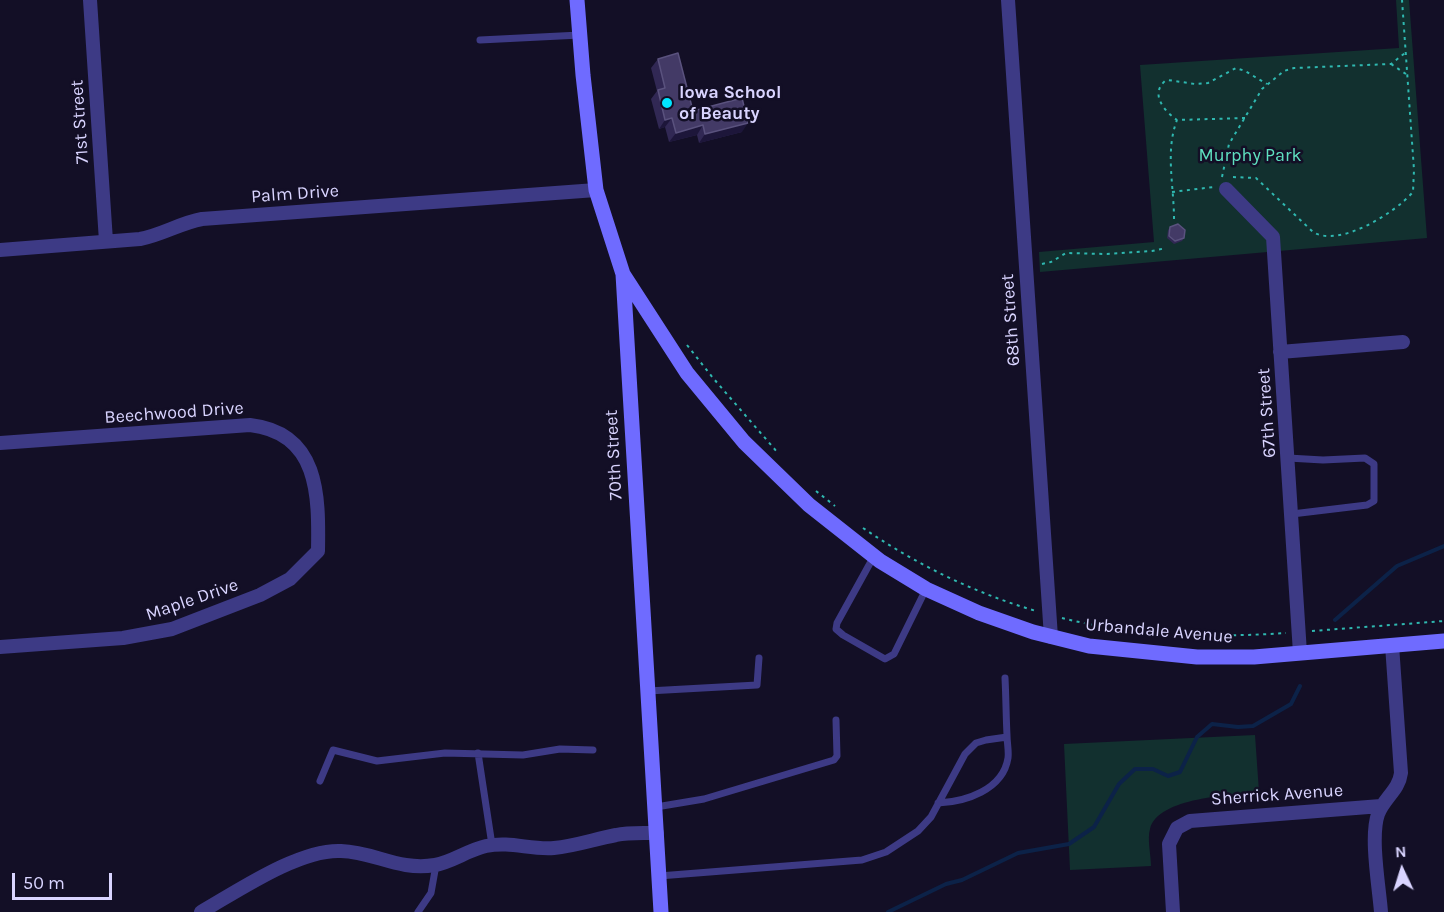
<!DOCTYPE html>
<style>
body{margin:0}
#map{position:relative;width:1444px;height:912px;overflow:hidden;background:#130f26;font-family:Karla,sans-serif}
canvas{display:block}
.north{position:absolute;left:1372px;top:840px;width:60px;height:60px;-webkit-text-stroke:4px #130f26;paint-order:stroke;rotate:356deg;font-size:16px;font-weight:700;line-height:24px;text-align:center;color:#d9d4ff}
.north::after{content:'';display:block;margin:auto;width:21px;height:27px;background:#d9d4ff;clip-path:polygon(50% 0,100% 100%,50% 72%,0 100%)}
.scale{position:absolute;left:12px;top:873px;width:100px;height:27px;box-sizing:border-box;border:3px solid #d9d4ff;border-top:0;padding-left:8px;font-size:18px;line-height:21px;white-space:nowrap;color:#d9d4ff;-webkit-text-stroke:4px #130f26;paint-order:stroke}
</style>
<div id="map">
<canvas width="1444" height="912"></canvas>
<div class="north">N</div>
<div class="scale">50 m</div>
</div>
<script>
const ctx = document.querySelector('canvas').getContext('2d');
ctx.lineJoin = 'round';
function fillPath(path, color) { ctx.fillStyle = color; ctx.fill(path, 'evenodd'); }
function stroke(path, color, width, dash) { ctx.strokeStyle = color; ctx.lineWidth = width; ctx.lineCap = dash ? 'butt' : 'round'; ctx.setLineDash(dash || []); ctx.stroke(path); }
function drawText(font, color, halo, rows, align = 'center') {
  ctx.font = font + ' Karla,sans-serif'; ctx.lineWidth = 5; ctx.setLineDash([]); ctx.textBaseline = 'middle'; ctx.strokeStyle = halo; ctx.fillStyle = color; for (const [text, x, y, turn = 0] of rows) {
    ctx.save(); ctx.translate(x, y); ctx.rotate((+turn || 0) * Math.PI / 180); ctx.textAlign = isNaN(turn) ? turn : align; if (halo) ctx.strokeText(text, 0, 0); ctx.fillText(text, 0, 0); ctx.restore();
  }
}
const green = new Path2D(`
 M1396,0H1409L1427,238L1040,272L1039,252L1154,242L1140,65L1399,48Z
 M1255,735L1259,792C1232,795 1158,797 1150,829C1147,839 1151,855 1151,866L1070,870L1064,744Z`);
const stream = new Path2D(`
 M1335,620L1397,566L1444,546
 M888,912L946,884L962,880L1018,853L1069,844L1094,827L1119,784L1135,769H1153L1168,776L1180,772L1197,737L1212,724L1238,727L1253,726L1291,704L1300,686`);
const path = new Path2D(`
 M1391,64L1406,74
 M1245,118L1177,120C1164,111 1150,94 1165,81L1168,80L1195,84L1208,83L1236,68L1245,71L1267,84
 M1222,177L1229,144L1262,89L1284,71L1294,68L1391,64L1405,53
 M1233,177L1256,178L1313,232C1339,248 1395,213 1413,192L1414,170L1402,0
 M1172,192L1214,187
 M1174,219C1174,186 1165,151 1177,120
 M1042,264L1051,262L1066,253L1107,254L1152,251L1166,248
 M687,345L713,378L778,453
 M816,491L835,506
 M863,528C916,564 974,593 1036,611
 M1062,618C1133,636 1212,638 1286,633
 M1312,631L1444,621`);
const lane = new Path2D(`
 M480,40L580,35
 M1288,458L1323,460L1365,458L1374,464V501L1367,505L1292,514
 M874,556L837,623L836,629L843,635L885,659L894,654L926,589
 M648,691L757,685L759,658
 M478,753L492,845
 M320,781L333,750L377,761L445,753L523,755L560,749L593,750
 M938,803C965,802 1003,790 1008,758C1009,751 1007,743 1007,735C1006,716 1006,697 1005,678
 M656,807L704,799L834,760L837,756L836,720
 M659,876L862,860L886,852L918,831L931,817L965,754L976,743L986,740L1007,737
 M418,912L431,893L436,865`);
const street = new Path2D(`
 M90,0L106,241
 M1008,0L1051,637
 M1226,189L1273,237L1300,653
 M0,250L140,239C162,235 180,223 202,219L596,190
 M1280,352L1403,342
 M0,443L250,425C319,433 319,495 318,551L290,579L260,595L172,629L123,638L0,647
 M201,912C238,891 299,849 341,851C375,852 398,871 435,865C452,862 468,850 486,846C511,841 530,850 554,848C575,846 595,839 616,835C629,832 643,833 657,833
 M1173,912L1169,844L1177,828L1190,821L1381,806
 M1381,912C1379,886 1370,837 1378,814C1384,798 1399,790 1401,773L1392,645`);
const secondary = new Path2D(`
 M577,0L583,75L596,190L623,274L661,912
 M623,274L687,373L744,442L809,505L880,561L926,589L979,613L1033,632L1089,646L1197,657H1254L1444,641`);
const wall = new Path2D(`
 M658,59L693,111L742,132L699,143L697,135L669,142L665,127L659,129L651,99L657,91L651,68Z
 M1170,227L1184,238L1182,241L1174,244L1167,238L1168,230Z`);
const shadedWall = new Path2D(`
 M672,118L665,127L659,129L665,120Z
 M748,123L742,132L699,143L705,134Z
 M703,125L697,135L669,142L676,133Z`);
const building = new Path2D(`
 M678,53L693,111L742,98L748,123L705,134L703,125L676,133L672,118L665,120L658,90L665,88L658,59Z
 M1178,224L1185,230L1184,238L1175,241L1169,236L1170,227Z`);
const markers = [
 [667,103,6,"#00e5ff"]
];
const poiNames = [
 ["Iowa School",679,93],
 ["of Beauty",679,114]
];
const streetNames = [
 ["71st Street",80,122,-94],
 ["Palm Drive",295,194,-4],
 ["68th Street",1011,320,-94],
 ["Beechwood Drive",174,413,-4],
 ["67th Street",1267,413,-94],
 ["70th Street",614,455,-93],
 ["Maple Drive",192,600,-19],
 ["Urbandale Avenue",1159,631,5],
 ["Sherrick Avenue",1277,795,-4]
];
const parkNames = [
 ["Murphy Park",1250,156]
];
fillPath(green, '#12302f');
stroke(stream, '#0c2248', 4);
stroke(path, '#2fb8b0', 2, [3, 4.5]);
stroke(lane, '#3d3a85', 7);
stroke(street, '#3d3a85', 14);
stroke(secondary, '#6f6bff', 15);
fillPath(wall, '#312854');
fillPath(shadedWall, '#1d163a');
fillPath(building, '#433a66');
stroke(building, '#5a527e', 1.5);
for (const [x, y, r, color] of markers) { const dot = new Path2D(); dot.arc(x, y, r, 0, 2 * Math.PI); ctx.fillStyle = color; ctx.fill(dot); stroke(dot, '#130f26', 2); }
drawText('bold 18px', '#d9d4ff', '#130f26', poiNames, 'left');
drawText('18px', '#d9d4ff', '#130f26', streetNames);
drawText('18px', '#5fe0c0', '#130f26', parkNames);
</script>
